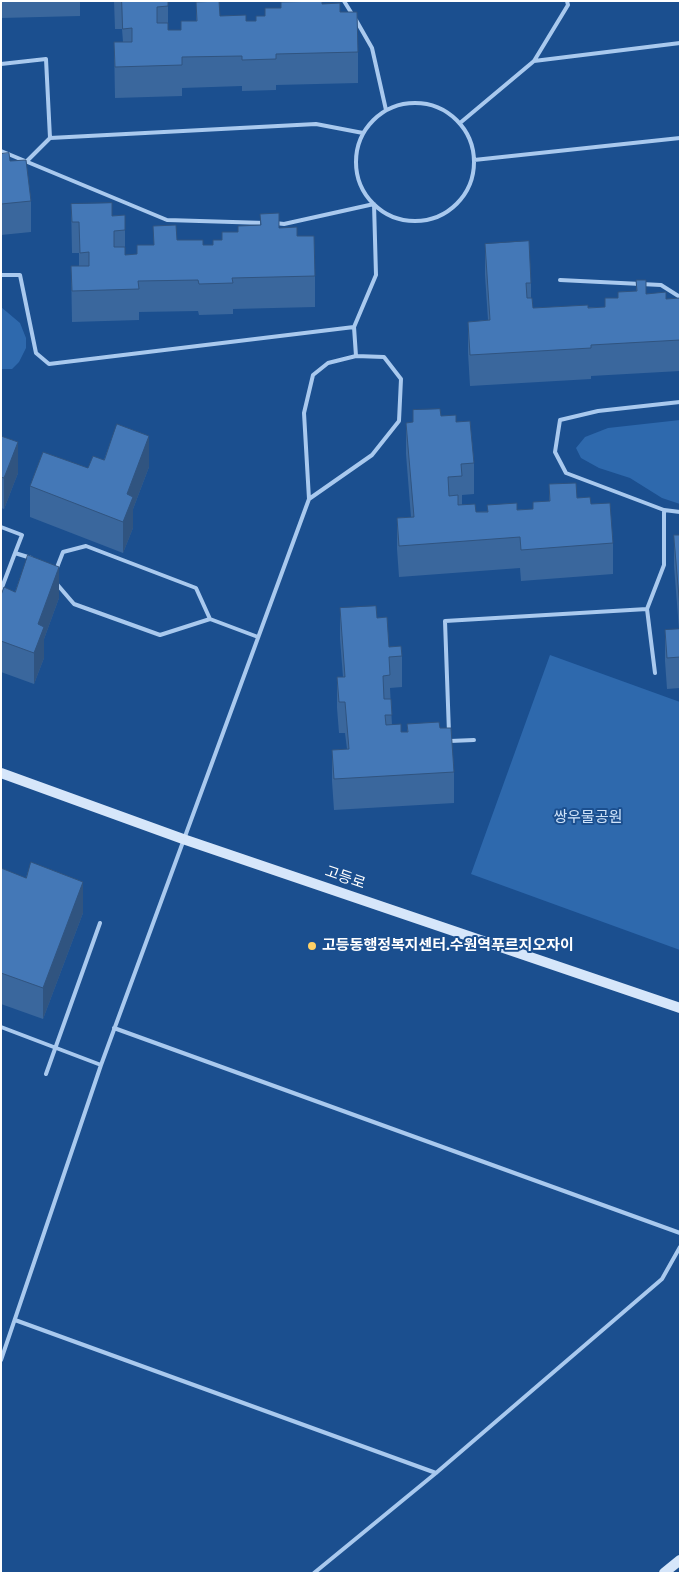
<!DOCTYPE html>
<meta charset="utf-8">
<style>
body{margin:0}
#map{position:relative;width:681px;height:1574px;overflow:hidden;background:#1b4f8f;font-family:"Fira Sans Condensed",sans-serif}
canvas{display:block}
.frame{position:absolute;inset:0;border:2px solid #fff;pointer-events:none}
</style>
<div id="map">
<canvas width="681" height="1574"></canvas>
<div class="frame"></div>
</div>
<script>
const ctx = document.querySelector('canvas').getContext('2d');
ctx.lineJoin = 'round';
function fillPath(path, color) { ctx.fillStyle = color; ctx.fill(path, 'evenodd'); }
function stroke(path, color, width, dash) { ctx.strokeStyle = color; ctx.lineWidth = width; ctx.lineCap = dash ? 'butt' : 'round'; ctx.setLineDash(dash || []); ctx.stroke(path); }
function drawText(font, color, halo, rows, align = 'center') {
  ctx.font = font + ' "Fira Sans Condensed","Noto Sans KR",sans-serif'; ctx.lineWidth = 4; ctx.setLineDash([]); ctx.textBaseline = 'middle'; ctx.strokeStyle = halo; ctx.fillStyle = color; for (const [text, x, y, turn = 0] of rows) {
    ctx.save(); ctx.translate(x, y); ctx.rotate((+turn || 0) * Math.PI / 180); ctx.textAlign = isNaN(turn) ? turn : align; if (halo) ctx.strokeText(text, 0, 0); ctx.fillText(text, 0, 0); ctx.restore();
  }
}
const green = new Path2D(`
 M1,307L20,323L26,338V348L19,362L12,369H1Z
 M680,420V504L662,498L630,478L599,468L581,458L576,448L585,437L608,428Z
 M550,655L680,702V950L471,874Z`);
const lane = new Path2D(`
 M344,1L352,14
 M356,20L372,48L386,110
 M534,61L680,43
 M1,64L46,59L50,138L27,161
 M356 162a59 59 0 1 1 118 0a59 59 0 1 1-118 0Z
 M460,123L534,61L568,5L567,1
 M50,138L316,124L363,133
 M1,151L167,220L265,223
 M474,160L680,138
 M275,223L284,224L374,204L376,275L354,327
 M1,275H20L36,353L49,364L354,327L356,356
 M560,280L661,285L680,297
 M664,510L680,512
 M1,527L22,535L15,553L31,558
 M56,570L63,552L86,546L196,588L210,619
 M56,583L74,604L160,635L210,619L258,637
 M1,590L15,553
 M647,609L664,565V510L566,473L555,452L560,420L598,411L680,402
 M449,733L445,621L647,609L655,673
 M450,740V741L474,740
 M1,1027L101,1065
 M114,1028L680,1233
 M46,1074L100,923
 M15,1320L436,1473
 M1,1360L101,1065L309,499L304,413L313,375L328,363L356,356L384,357L401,379L399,421L372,455L309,499
 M314,1573L436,1473L662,1279L680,1247`);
const secondary = new Path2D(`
 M1,773L183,839L680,1008
 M664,1573L680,1560`);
const wall = new Path2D(`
 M1,1H80V16L1,18Z
 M114,1H168V30H181L196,21V2L220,16L246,21H256L281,8L322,4L340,12L358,52V83L276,85V90L242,91V86L182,88V96L115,98L114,42H123L122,29H115Z
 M1,154L10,161L31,201V232L1,235Z
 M71,204L112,216L125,215V255L137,254L153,245L177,240L203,245H213L238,232L260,225V214L279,228L297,236L315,276V307L233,309V314L199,315L198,311L139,312V320L72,322L71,266H79V253H72Z
 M485,244L531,283V298L533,308L605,307V298H618V292L636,291V280L646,294L666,299L680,298V371L591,376V379L470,386L468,353V322L488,320L485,275Z
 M413,410L441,416L456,422L474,463V494L462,495V505L476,512L533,509L549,501V484L591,504L613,543V574L521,581L520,568L399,577L397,549V518L411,517L406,454V423L413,422Z
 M1,436L18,473L4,509L1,508Z
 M104,460L149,467L133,509V528L123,553L30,517V486L88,468Z
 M674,535H680V688L667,689L665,661V630L679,629L674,566Z
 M15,592L59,598L44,639V658L34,684L1,672V595Z
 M340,608L377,618L389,647L402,656V687L390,688L392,725L401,732H407V724L440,728L454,772V803L334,810L332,781V750L347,749L345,733H339L337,708V677H343L340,639Z
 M1,868L83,913L43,1019L1,1004Z`);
const shadedWall = new Path2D(`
 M149,436V467L133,509V528L123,553V522L127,494Z
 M18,442V473L4,509V478Z
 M59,567V598L44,639V658L34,684V653L38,624Z
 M83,882V913L43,1019V988Z`);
const building = new Path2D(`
 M122,1H168V6L157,7V23H168V30H181V21H197L196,2L219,1L220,16L246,15V21H256V16H265V8H281V2L322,1V4L340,3V12H357L358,52L276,54V59L242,60V56L182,57V65L115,67L114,42H132V28L123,29Z
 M9,153L10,161L26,160L31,201L1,204V154Z
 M112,203V216L125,215V230L114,231V247H125V255L137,254V245H154L153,226L176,225L177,240H203V245H213V240H222V232H238V226L261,225L260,214L279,213V228L297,227V236H314L315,276L232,278L233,283L199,284L198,280L138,281L139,289L72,291L71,266H89V252L80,253L79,222H72L71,204Z
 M529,241L531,283H526L527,298H532L533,308L588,305V308L605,307V298H618V292L637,291L636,280H646V294L666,292V299L680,298V340L591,345V348L470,355L468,322L490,320L485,244Z
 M440,409L441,416L456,415V422L470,421L474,463L461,464L462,476L448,477L449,496L458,495V505L475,504L476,512H488L487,505L517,503V510L533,509V502L550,501L549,484L576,483L577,498L590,497L591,504L610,503L613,543L521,550L520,537L399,546L397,518L414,517L406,423L413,422V410Z
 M117,424L149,436L127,494L133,497L123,522L30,486L43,452L88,468L93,456L104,460Z
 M1,436L18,442L4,478L1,477Z
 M674,535H680V608Z
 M28,555L59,567L38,624L44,627L34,653L1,641V595L4,587L15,592Z
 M376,606L377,618L387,617L389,647L401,646L402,656L389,657L390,675L383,676L384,699H391L392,715H385L386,725L401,724V732H408L407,724L439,722L440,728H451L454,772L334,779L332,750L349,749L345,702H339L337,677H345L340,608Z
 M680,629V657L667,658L665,630Z
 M31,862L83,882L43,988L1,973V868L26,878Z`);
const markers = [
 [312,946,5,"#ffd166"]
];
const parkNames = [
 ["쌍우물공원",588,818]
];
const streetNames = [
 ["고등로",345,878,19]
];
const poiNames = [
 ["고등동행정복지센터.수원역푸르지오자이",322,946]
];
fillPath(green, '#2e69ad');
stroke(lane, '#a9c9ee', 4);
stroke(secondary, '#d6e6fa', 10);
fillPath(wall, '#3a679d');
fillPath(shadedWall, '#305480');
fillPath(building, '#4478b7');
stroke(building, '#305480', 1);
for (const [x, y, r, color] of markers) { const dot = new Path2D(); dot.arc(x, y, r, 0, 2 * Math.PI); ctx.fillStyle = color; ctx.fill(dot); stroke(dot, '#1b4f8f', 2); }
drawText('15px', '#cfe3fa', '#1b4f8f', parkNames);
drawText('15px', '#fff', '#1b4f8f', streetNames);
drawText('bold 15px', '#fff', '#1b4f8f', poiNames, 'left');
</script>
